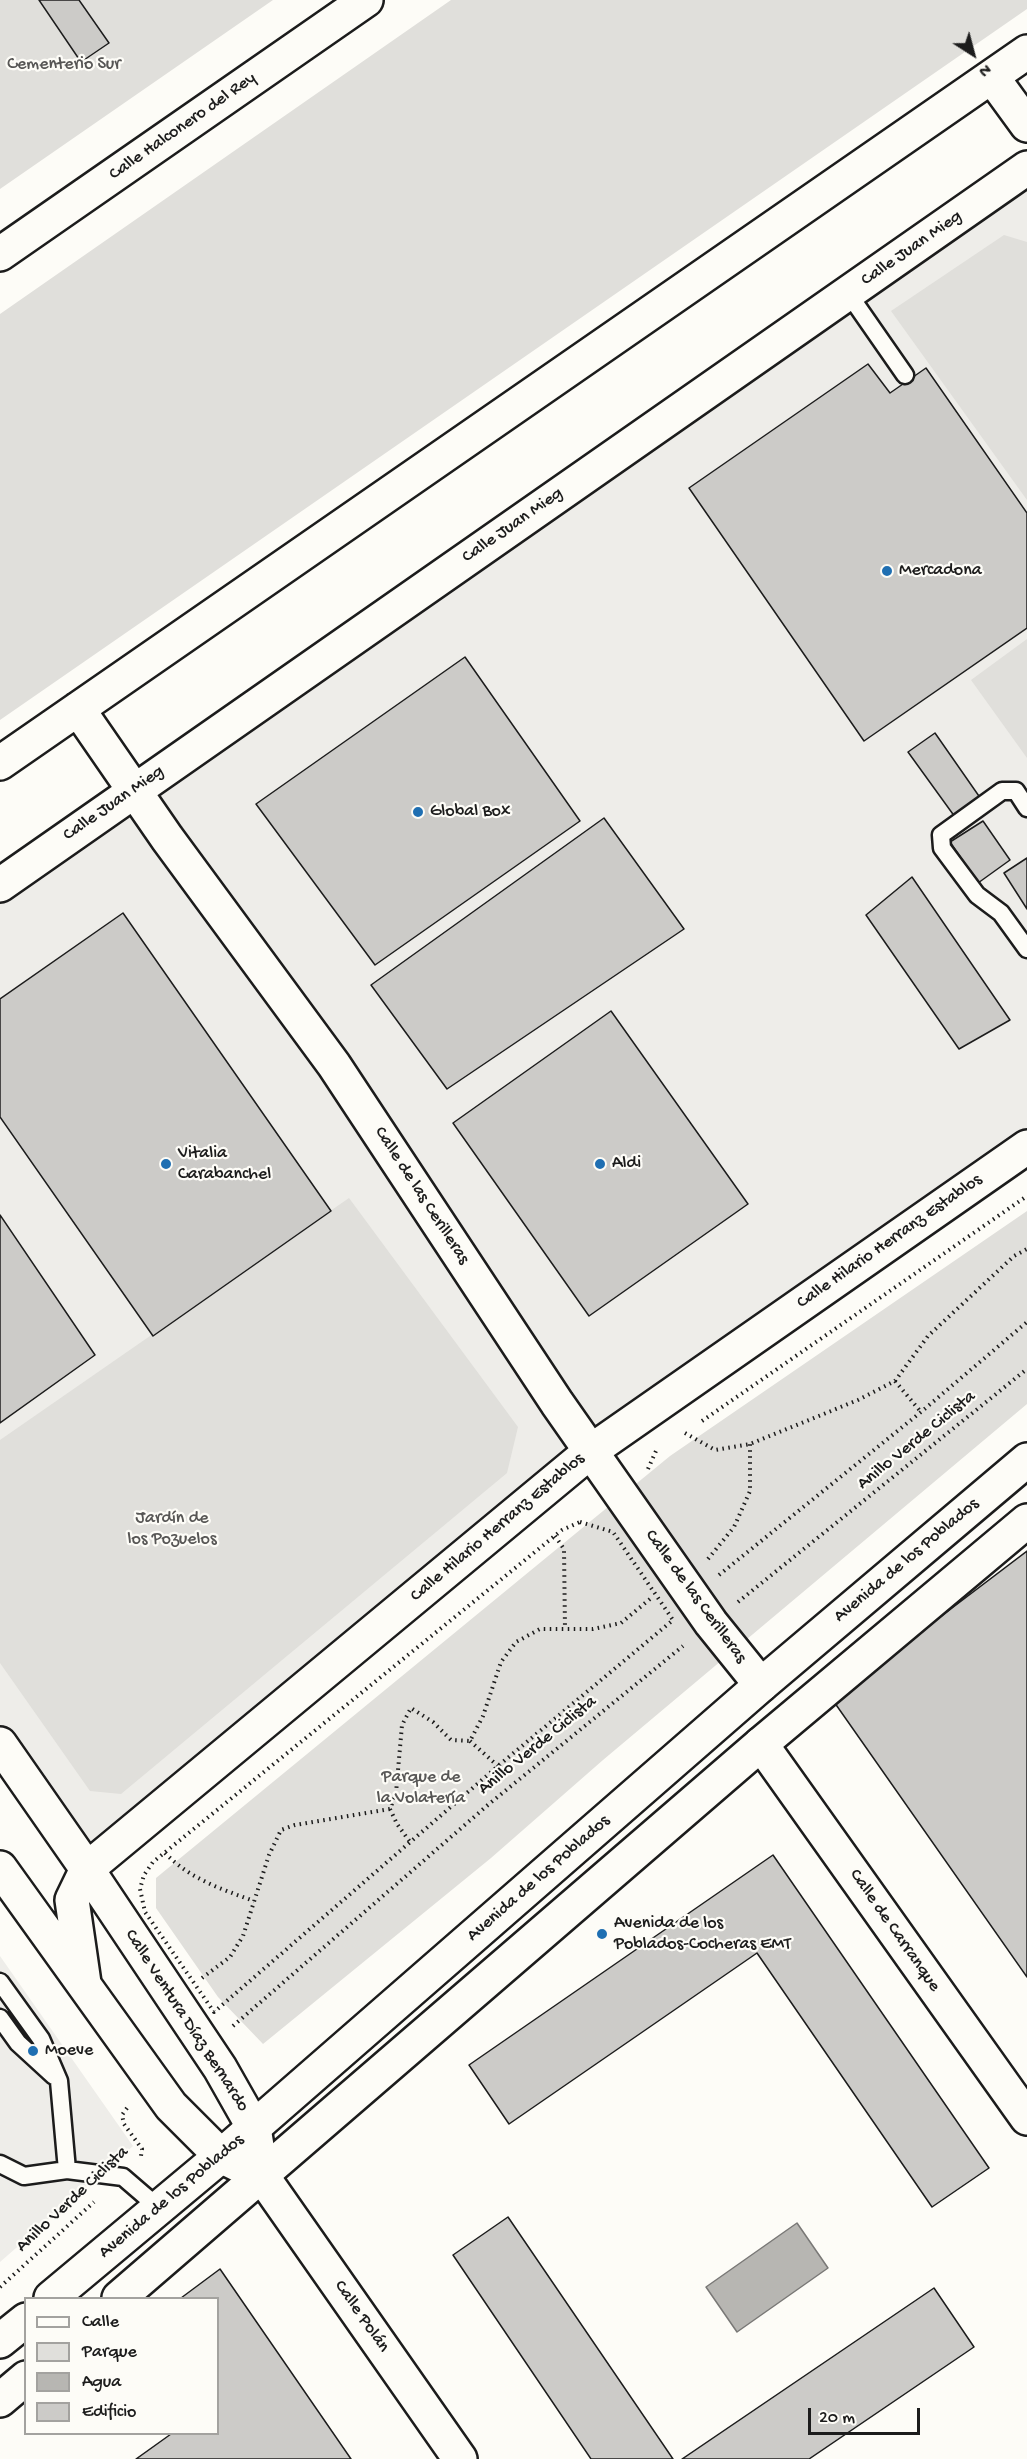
<!DOCTYPE html>
<meta charset="utf-8">
<style>
body{margin:0}
#map{position:relative;width:1027px;height:2459px;overflow:hidden;background:#fdfcf7;font-family:"Gochi Hand",sans-serif}
canvas{display:block}
.legend{position:absolute;left:24px;top:2297px;width:195px;height:138px;box-sizing:border-box;background:#fdfcf7;border:2px solid #a3a29f;margin:0;padding:8px 10px;list-style:none;font-size:18px;color:#1c1c1c}
.legend li{display:flex;align-items:center;gap:12px;height:30px}
.legend b{width:30px;border:2px solid #a3a29f}
.north{position:absolute;left:943px;top:24px;width:60px;height:60px;-webkit-text-stroke:4px #fdfcf7;paint-order:stroke;rotate:144deg;font-size:16px;font-weight:700;line-height:24px;text-align:center;color:#1c1c1c}
.north::after{content:'';display:block;margin:auto;width:21px;height:27px;background:#1c1c1c;clip-path:polygon(50% 0,100% 100%,50% 72%,0 100%)}
.scale{position:absolute;left:808px;top:2408px;width:112px;height:27px;box-sizing:border-box;border:3px solid #1c1c1c;border-top:0;padding-left:8px;font-size:18px;line-height:21px;white-space:nowrap;color:#1c1c1c;-webkit-text-stroke:4px #fdfcf7;paint-order:stroke}
</style>
<div id="map">
<canvas width="1027" height="2459"></canvas>
<ul class="legend">
<li><b style="height:8px;background:#fdfcf7"></b>Calle</li>
<li><b style="height:16px;background:#e0dfdb"></b>Parque</li>
<li><b style="height:16px;background:#b7b6b2"></b>Agua</li>
<li><b style="height:16px;background:#cccbc8"></b>Edificio</li>
</ul>
<div class="north">N</div>
<div class="scale">20 m</div>
</div>
<script>
const ctx = document.querySelector('canvas').getContext('2d');
ctx.lineJoin = 'round';
function fillPath(path, color) { ctx.fillStyle = color; ctx.fill(path, 'evenodd'); }
function stroke(path, color, width, dash) { ctx.strokeStyle = color; ctx.lineWidth = width; ctx.lineCap = dash ? 'butt' : 'round'; ctx.setLineDash(dash || []); ctx.stroke(path); }
function drawText(font, color, halo, rows, align = 'center') {
  ctx.font = font + ' "Gochi Hand",sans-serif'; ctx.lineWidth = 4.5; ctx.setLineDash([]); ctx.textBaseline = 'middle'; ctx.strokeStyle = halo; ctx.fillStyle = color; for (const [text, x, y, turn = 0] of rows) {
    ctx.save(); ctx.translate(x, y); ctx.rotate((+turn || 0) * Math.PI / 180); ctx.textAlign = isNaN(turn) ? turn : align; if (halo) ctx.strokeText(text, 0, 0); ctx.fillText(text, 0, 0); ctx.restore();
  }
}
const built = new Path2D(`
 M1027,168V1147L646,1411L87,1869L0,1744V885Z
 M0,1956L133,2146L0,2262Z`);
const green = new Path2D(`
 M0,0H273L0,189Z
 M451,0H1027V9L0,720V314Z
 M1004,235L1027,242V500L891,311Z
 M1027,639V758L971,680Z
 M349,1198L518,1427L507,1473L121,1794L90,1791L0,1663V1440Z
 M1027,1211V1404L603,1760L491,1858L263,2044L218,1997L156,1908V1878L670,1456Z`);
const water = new Path2D(`
 M797,2223L828,2268L737,2332L706,2287Z`);
const building = new Path2D(`
 M39,0H79L109,43L81,62Z
 M868,364L890,393L926,368L1027,513V628L864,741L689,488Z
 M465,657L580,821L375,965L256,804Z
 M935,733L981,799L955,817L908,752Z
 M604,818L684,929L447,1089L371,985Z
 M983,821L1010,860L978,883L950,842Z
 M1027,858V909L1004,873Z
 M912,877L1010,1020L959,1049L866,915Z
 M123,913L331,1211L153,1336L0,1117V999Z
 M611,1011L748,1204L589,1316L453,1123Z
 M0,1215L95,1355L0,1423Z
 M1027,1551V1977L832,1699Z
 M773,1855L989,2168L932,2207L757,1953L509,2124L469,2065Z
 M508,2217L673,2459H591L453,2255Z
 M220,2269L351,2459H136L171,2434H218V2298H181Z
 M934,2288L974,2347L809,2459H682Z`);
const path = new Path2D(`
 M895,1381L921,1412
 M702,1421L1027,1196
 M685,1433L715,1450L750,1444L858,1400L895,1381L928,1336L1014,1256L1027,1249
 M648,1469L656,1451
 M580,1522L613,1532L673,1620L498,1766L214,2012L145,1912L140,1889L144,1875L153,1862L562,1530Z
 M555,1536L564,1549L565,1629
 M708,1559L734,1527L750,1491V1444
 M719,1575L921,1412L1027,1322
 M738,1602L1027,1369
 M470,1741L498,1766
 M390,1809L397,1824L410,1842
 M165,1853C190,1879 221,1889 254,1901
 M202,1978L230,1957L243,1936L269,1855L281,1830L295,1825L390,1809L396,1793L402,1725L411,1708L433,1722L451,1740L470,1741L483,1716L501,1662L516,1642L540,1629H593L621,1623L650,1599
 M233,2026L489,1804L683,1646
 M127,2108L122,2115L124,2124L142,2149L141,2156
 M0,2287L94,2202`);
const service = new Path2D(`
 M848,293L905,375
 M1027,808L1016,791H1002L941,835L942,848L977,895L1001,913L1027,949
 M0,1982L41,2039L59,2081L67,2170
 M0,2018L18,2043L54,2076
 M0,2164L24,2176L67,2170L123,2177L159,2208`);
const minor = new Path2D(`
 M992,77L1027,125
 M0,254L366,0
 M78,709L167,838L334,1065L557,1403L711,1623L761,1685
 M0,763L1027,52
 M0,885L1027,168
 M0,1744L87,1869L220,2068L254,2128L262,2176L460,2459
 M761,1744L1027,2118
 M0,1868L171,2106L221,2156L247,2169
 M84,1983L72,1900L87,1869L591,1451L1027,1147`);
const primary = new Path2D(`
 M51,2298L221,2156L761,1685L1027,1460
 M119,2298L761,1744L1027,1521
 M0,2341L26,2320
 M0,2400L26,2378`);
const markers = [
 [887,571,6,"#1f6fb2"],
 [418,812,6,"#1f6fb2"],
 [166,1164,6,"#1f6fb2"],
 [600,1164,6,"#1f6fb2"],
 [602,1934,6,"#1f6fb2"],
 [33,2051,6,"#1f6fb2"]
];
const parkNames = [
 ["Cementerio Sur",64,65],
 ["Jardín de",172,1519],
 ["los Pozuelos",172,1540],
 ["Parque de",421,1778],
 ["la Volatería",421,1799]
];
const streetNames = [
 ["Calle Halconero del Rey",183,127,-35],
 ["Calle Juan Mieg",912,249,-35],
 ["Calle Juan Mieg",513,526,-35],
 ["Calle Juan Mieg",114,804,-35],
 ["Calle de las Cerilleras",421,1196,57],
 ["Calle Hilario Herranz Establos",890,1242,-35],
 ["Anillo Verde Ciclista",917,1441,-39],
 ["Calle Hilario Herranz Establos",498,1528,-40],
 ["Avenida de los Poblados",907,1561,-40],
 ["Calle de las Cerilleras",695,1597,54],
 ["Anillo Verde Ciclista",538,1746,-39],
 ["Avenida de los Poblados",539,1879,-41],
 ["Calle de Carranque",894,1931,55],
 ["Calle Ventura Díaz Bernardo",186,2021,57],
 ["Avenida de los Poblados",172,2197,-40],
 ["Anillo Verde Ciclista",73,2200,-43],
 ["Calle Polán",361,2317,55]
];
const poiNames = [
 ["Mercadona",899,571],
 ["Global Box",430,812],
 ["Vitalia",178,1154],
 ["Carabanchel",178,1175],
 ["Aldi",612,1164],
 ["Avenida de los",614,1924],
 ["Poblados-Cocheras EMT",614,1945],
 ["Moeve",45,2051]
];
fillPath(built, '#eeede9');
fillPath(green, '#e0dfdb');
fillPath(water, '#b7b6b2');
stroke(water, '#797876', 1.5);
fillPath(building, '#cccbc8');
stroke(building, '#1c1c1c', 1.5);
stroke(service, '#1c1c1c', 21);
stroke(minor, '#1c1c1c', 38);
stroke(primary, '#1c1c1c', 38);
stroke(path, '#1c1c1c', 4, [1.5, 4.5]);
stroke(service, '#fdfcf7', 16);
stroke(minor, '#fdfcf7', 33);
stroke(primary, '#fdfcf7', 33);
for (const [x, y, r, color] of markers) { const dot = new Path2D(); dot.arc(x, y, r, 0, 2 * Math.PI); ctx.fillStyle = color; ctx.fill(dot); stroke(dot, '#fdfcf7', 2); }
drawText('18px', '#575655', '#fdfcf7', parkNames);
drawText('18px', '#1c1c1c', '#fdfcf7', streetNames);
drawText('18px', '#1c1c1c', '#fdfcf7', poiNames, 'left');
</script>
